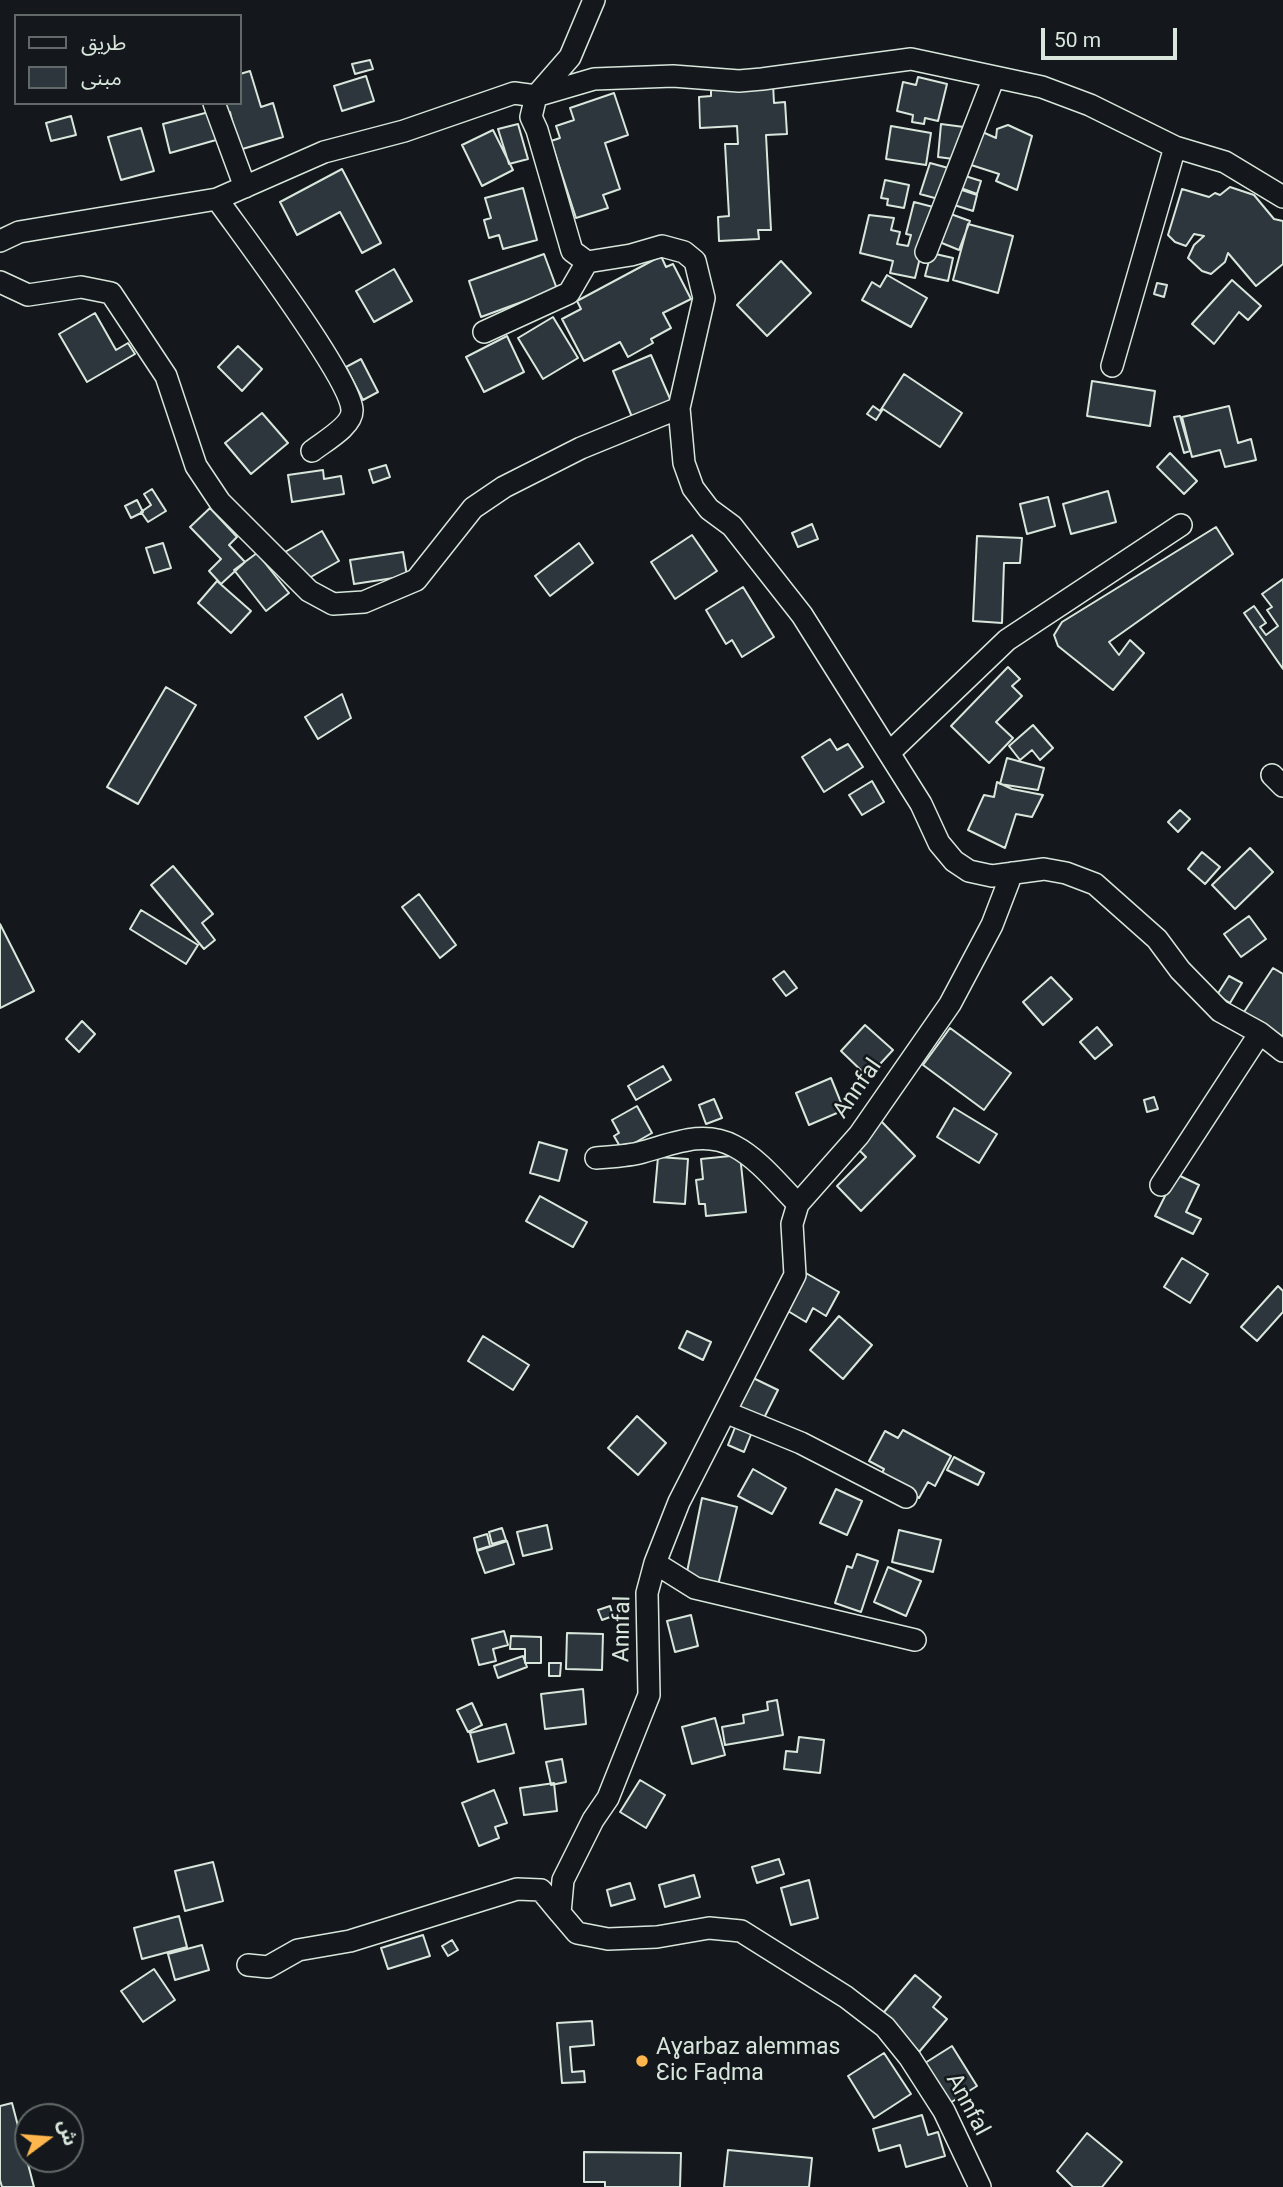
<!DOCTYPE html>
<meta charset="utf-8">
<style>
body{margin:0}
#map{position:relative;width:1283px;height:2187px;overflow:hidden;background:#14181c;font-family:Roboto,"Noto Sans Arabic",sans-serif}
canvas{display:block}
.legend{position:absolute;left:14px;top:14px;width:228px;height:91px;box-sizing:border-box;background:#14181c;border:2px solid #626a69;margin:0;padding:9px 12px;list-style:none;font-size:21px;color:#d8e6dc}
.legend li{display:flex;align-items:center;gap:14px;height:35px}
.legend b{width:35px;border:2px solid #626a69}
.north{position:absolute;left:14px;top:2103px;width:70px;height:70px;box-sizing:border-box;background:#14181c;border:2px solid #626a69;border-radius:50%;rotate:74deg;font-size:19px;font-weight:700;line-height:28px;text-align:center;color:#d8e6dc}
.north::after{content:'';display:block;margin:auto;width:24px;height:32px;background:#ffb74d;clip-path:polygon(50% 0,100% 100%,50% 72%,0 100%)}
.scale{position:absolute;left:1041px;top:28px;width:136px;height:32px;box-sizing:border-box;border:4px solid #d8e6dc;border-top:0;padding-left:9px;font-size:21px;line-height:24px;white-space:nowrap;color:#d8e6dc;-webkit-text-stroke:5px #14181c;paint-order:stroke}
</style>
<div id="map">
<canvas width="1283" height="2187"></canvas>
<ul class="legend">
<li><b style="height:9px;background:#14181c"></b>طريق</li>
<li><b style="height:19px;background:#2c363c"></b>مبنى</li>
</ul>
<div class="north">ش</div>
<div class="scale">50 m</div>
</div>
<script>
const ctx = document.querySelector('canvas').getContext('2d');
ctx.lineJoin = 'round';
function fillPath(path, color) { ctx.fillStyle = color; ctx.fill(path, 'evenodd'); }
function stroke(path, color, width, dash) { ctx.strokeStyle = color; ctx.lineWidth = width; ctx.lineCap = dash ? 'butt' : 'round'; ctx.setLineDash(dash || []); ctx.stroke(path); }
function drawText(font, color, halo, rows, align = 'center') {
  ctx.font = font + ' Roboto,sans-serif'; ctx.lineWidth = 5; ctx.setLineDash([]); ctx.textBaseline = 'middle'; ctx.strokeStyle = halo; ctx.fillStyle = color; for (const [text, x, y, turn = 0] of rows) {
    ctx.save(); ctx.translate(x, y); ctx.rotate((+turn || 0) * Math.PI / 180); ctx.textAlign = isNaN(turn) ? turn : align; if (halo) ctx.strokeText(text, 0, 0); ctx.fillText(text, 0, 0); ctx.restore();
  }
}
const building = new Path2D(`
 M370,60L373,69L355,74L352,64Z
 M250,71L261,107L273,103L283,137L239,150L230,112L221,114L217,103H240V74Z
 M366,76L374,101L342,111L334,86Z
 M918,77L947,84L938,121L925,118L924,124L912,122L913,115L897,111L903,82L916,85Z
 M773,84L774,103L785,102L787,134L766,135L771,230H758L759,239L719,241L718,217L729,216L725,144H738L737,126L700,128L699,97L711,96V88Z
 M614,93L628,135L605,143L620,189L603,195L608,208L576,218L551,141L560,138L556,126L574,120L570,108Z
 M209,112L216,140L170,153L163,124Z
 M71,116L76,135L51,141L46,123Z
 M518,124L528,159L509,164L498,129Z
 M941,124L964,127L961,160L938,157Z
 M1008,125L1032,136L1017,190L996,181L999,174L965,163L978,130L996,138L997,129Z
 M891,126L931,133L926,165L886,159Z
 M141,128L154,171L121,180L108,137Z
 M493,130L513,170L482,186L462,145Z
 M930,163L952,169L942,200L920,194Z
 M342,169L381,243L362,253L340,212L297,235L280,202Z
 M962,175L981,181L977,194L958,187Z
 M885,180L909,185L904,208L887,205L888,199L881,198Z
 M1230,187L1254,195L1274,219L1283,221V264L1256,286L1228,253L1225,262L1211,274L1202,271L1188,258L1194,245L1204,236L1194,234L1186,246L1175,242L1168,235L1182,189L1209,197L1215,193L1220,195Z
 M523,188L537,240L503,249L499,235L489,238L484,220L491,218L485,198Z
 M956,188L977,195L973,211L951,204Z
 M914,202L937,208L929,221L915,278L890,273L893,261L860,253L869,215L894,218L891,230L900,232L897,244L908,246L911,235L906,234Z
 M948,213L970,221L959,250L937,241Z
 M968,224L1013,236L998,293L953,280Z
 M931,253L953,258L948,281L925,276Z
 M544,254L557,289L481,317L469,281Z
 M661,256L666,267L673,264L691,299L663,313L671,328L651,339L653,343L628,357L620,342L584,361L562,319L581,309L577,301Z
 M781,261L811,293L767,336L737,305Z
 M394,269L412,301L374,322L356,291Z
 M887,275L927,298L911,327L862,300L872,282L880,287Z
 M1232,280L1261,306L1248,320L1239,312L1214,344L1192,324Z
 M1157,283L1167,285L1164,297L1154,294Z
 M95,313L116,350L128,343L135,354L87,382L59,334Z
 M553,317L578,358L543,379L518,338Z
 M507,336L524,372L484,392L466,357Z
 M238,346L262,369L242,391L218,367Z
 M651,355L671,401L632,417L613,371Z
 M361,359L378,392L363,400L346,367Z
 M904,374L962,413L940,447L883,409L876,420L867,414L873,406L880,411Z
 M1092,381L1155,391L1150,426L1087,416Z
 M1229,406L1238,443L1251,439L1256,460L1225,467L1220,450L1192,457L1182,417Z
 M262,413L288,443L251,474L225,443Z
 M1180,416L1190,451L1184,453L1174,417Z
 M1170,453L1197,481L1184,494L1157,467Z
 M386,465L390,477L373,483L369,470Z
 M323,470L324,479L341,476L344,494L292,502L288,475Z
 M152,489L166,511L148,522L141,512L151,505L144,494Z
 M1108,491L1116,522L1071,534L1063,504Z
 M1048,497L1055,526L1027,534L1020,504Z
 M137,500L143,512L131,518L125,506Z
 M210,508L237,537L229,545L245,562L221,584L209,571L221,559L190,527Z
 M812,524L818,539L798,547L792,533Z
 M1216,527L1233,554L1109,642L1119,655L1130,640L1144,653L1113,690L1058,646L1054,635L1062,622Z
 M322,531L339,561L302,582L285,552Z
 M692,535L717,571L675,599L651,562Z
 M977,536L1022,538L1020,563H1004L1002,623L973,621Z
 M163,543L171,568L154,573L146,548Z
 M579,543L593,563L550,596L535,576Z
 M403,552L407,576L354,584L350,560Z
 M257,553L289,593L266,611L234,570Z
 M1283,579V669L1244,613L1254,606L1266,623L1260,627L1266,635L1278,626L1267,610L1272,607L1262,594Z
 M217,581L251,611L231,633L198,603Z
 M743,587L774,637L742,657L732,640L726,644L706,610Z
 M1008,667L1020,679L1012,686L1022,696L996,722L1013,738L989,763L951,726Z
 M166,687L196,705L138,804L107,787Z
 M342,694L351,718L318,739L305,717Z
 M1033,725L1053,748L1040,760L1032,750L1020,760L1009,746Z
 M830,739L837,750L848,744L863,767L824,792L802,757Z
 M1007,758L1044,768L1038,790L1000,784Z
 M872,781L884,802L862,815L849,795Z
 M997,782L1012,789L1043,795L1032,817L1016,814L1005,848L968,830L984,795L994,797Z
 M1180,810L1190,819L1178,832L1168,822Z
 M1250,848L1273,872L1235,909L1212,885Z
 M1202,852L1220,867L1205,884L1188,869Z
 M173,866L213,914L202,923L215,940L204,949L151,885Z
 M419,894L456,945L440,958L402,907Z
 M141,910L198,945L186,964L130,929Z
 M1249,916L1266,939L1241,957L1224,934Z
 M0,924L34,991L0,1008Z
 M1273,968L1283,974V1037L1244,1012Z
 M784,971L797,988L786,996L773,979Z
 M1229,976L1242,983L1230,1003L1217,995Z
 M1051,977L1072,999L1043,1025L1023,1002Z
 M82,1021L95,1034L79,1052L66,1039Z
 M865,1025L893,1050L868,1077L841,1051Z
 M1097,1027L1112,1045L1095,1059L1080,1042Z
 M950,1028L1011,1073L984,1110L923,1065Z
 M663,1066L671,1080L636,1100L628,1086Z
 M831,1078L844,1110L809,1125L796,1093Z
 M1154,1097L1158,1109L1147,1112L1144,1100Z
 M714,1099L722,1118L706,1124L699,1105Z
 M637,1106L652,1133L622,1150L614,1136L619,1133L612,1120Z
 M954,1108L997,1134L979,1163L937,1137Z
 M880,1120L915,1156L861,1211L837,1186L866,1157L854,1145Z
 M539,1142L567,1150L559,1181L530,1173Z
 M740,1155L746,1212L706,1216L705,1204H699L696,1180L703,1179L701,1159Z
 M658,1157L688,1159L685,1204L654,1202Z
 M1176,1174L1199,1185L1186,1212L1201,1219L1193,1234L1155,1216Z
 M540,1196L587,1222L573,1247L526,1221Z
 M1182,1258L1208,1274L1190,1303L1164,1287Z
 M804,1272L839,1292L826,1316L813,1308L806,1322L783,1308Z
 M1278,1286L1283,1291V1312L1257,1341L1241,1327Z
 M839,1316L872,1345L843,1379L810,1350Z
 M687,1331L711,1342L703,1360L679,1348Z
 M483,1336L529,1365L513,1390L468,1361Z
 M749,1376L778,1390L763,1420L734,1406Z
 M637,1416L666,1443L638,1475L608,1448Z
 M736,1425L752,1432L744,1452L728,1445Z
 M903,1430L951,1456L935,1486L928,1482L919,1498L880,1477L884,1469L869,1461L885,1431L898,1438Z
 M954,1457L984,1473L978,1485L947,1470Z
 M753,1469L786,1488L772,1514L738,1496Z
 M836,1489L862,1501L847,1535L820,1523Z
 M702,1498L737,1507L718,1585L686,1577Z
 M547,1525L552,1549L523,1556L517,1532Z
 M502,1528L506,1540L492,1544L489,1532Z
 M899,1530L941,1540L933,1572L892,1562Z
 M487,1534L490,1546L477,1550L474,1538Z
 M507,1541L514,1564L485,1573L477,1551Z
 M857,1554L878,1561L861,1612L835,1603L847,1566L852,1568Z
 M888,1567L921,1581L906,1616L874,1602Z
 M610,1606L613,1616L602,1620L598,1610Z
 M691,1615L698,1646L675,1652L667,1621Z
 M504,1631L508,1645L493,1649L496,1661L479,1665L472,1639Z
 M567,1633L603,1634L602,1670L566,1669Z
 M511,1636L541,1637V1663H525V1649H510Z
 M523,1656L527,1667L498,1678L494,1666Z
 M549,1663H561L560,1676H549Z
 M583,1689L586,1724L545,1729L541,1694Z
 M777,1700L783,1735L725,1745L722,1727L744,1723L743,1715L768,1710L767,1702Z
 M472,1703L482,1725L468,1732L457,1710Z
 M715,1718L725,1755L692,1764L682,1727Z
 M506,1724L514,1753L478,1762L470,1733Z
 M799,1737L824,1740L820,1773L784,1769L786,1751L797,1752Z
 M562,1759L566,1782L551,1785L546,1762Z
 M640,1780L665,1795L646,1828L620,1812Z
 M554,1783L557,1811L524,1815L520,1788Z
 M494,1790L507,1823L495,1827L499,1838L479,1846L462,1803Z
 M779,1859L784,1874L757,1883L752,1867Z
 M213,1862L223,1901L185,1911L175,1871Z
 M694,1875L700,1897L665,1907L659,1885Z
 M809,1880L818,1918L791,1925L781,1888Z
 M630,1883L635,1899L611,1906L607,1890Z
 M179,1916L187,1947L142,1959L134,1928Z
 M423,1935L430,1956L388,1969L381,1948Z
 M452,1940L458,1950L448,1956L442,1946Z
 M202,1945L209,1970L175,1980L168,1954Z
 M154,1969L175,2000L143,2022L121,1991Z
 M915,1975L941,1997L933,2007L947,2019L919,2052L879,2018Z
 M592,2021L594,2045L570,2047L572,2072L584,2071L585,2082L562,2083L557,2023Z
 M952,2046L977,2086L950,2103L925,2063Z
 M884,2053L911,2094L874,2118L848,2076Z
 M12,2103L34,2187H2L0,2180V2106Z
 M922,2115L928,2135L938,2132L945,2156L906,2167L900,2145L879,2151L873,2129Z
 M1087,2133L1122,2162L1102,2187H1073L1057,2171Z
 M728,2150L812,2158L809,2187H724Z
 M584,2152L681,2153L680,2187H605V2182H584Z`);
const minor = new Path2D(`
 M594,0L570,57L536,96L531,117L537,130L572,251L587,262L631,255L662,246L684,252L695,261L704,298L679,408L684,463L693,488L709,509L732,526L802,615L921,804L939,843L954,861L969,871L992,876L1044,869L1066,873L1095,884L1157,939L1180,970L1220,1011L1260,1033L1283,1051
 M214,103L245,187
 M217,199C241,233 351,378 352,410C353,426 323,442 312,451
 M0,241L19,232L217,199L324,152L404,131L514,93L536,96L594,79L673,76L739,81L762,79L911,59L1042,87L1090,105L1175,147L1225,162L1283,197
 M926,252L994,77
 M0,282L28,295L81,287L111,293L166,376L196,466L220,502L309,591L333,604L364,602L416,580L473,508L504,487L581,448L679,408
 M484,332L569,293L587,262
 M1112,366L1175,147
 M890,752L1007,640L1181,525
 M1272,775L1283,786
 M596,1158C610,1157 626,1156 639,1153C671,1145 702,1129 734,1146C759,1159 779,1185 798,1204
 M1161,1185L1260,1033
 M725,1412L801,1443L906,1497
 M655,1563L695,1588L915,1640
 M248,1965L268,1967L298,1950L350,1941L517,1889L541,1890L560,1913
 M980,2187L944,2111L910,2058L885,2027L846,1997L741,1931L709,1928L657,1937L608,1939L577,1933L560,1913L563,1880L593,1820L608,1798L649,1695L647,1593L655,1563L679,1502L795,1275L792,1224L798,1204L859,1135L950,1004L992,925L1012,873`);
const markers = [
 [642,2061,7,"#ffb74d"]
];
const streetNames = [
 ["Annfal",858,1089,-55],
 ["Annfal",623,1629,-89],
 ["Annfal",967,2105,62]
];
const poiNames = [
 ["Aɣarbaz alemmas",656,2048],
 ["Ɛic Faḍma",656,2074]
];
fillPath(building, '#2c363c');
stroke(building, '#d8e6dc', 2);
stroke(minor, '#d8e6dc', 24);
stroke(minor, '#14181c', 21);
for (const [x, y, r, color] of markers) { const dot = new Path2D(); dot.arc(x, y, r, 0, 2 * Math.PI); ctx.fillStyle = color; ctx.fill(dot); stroke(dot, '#14181c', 2.5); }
drawText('23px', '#d8e6dc', '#14181c', streetNames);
drawText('23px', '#d8e6dc', '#14181c', poiNames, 'left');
</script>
